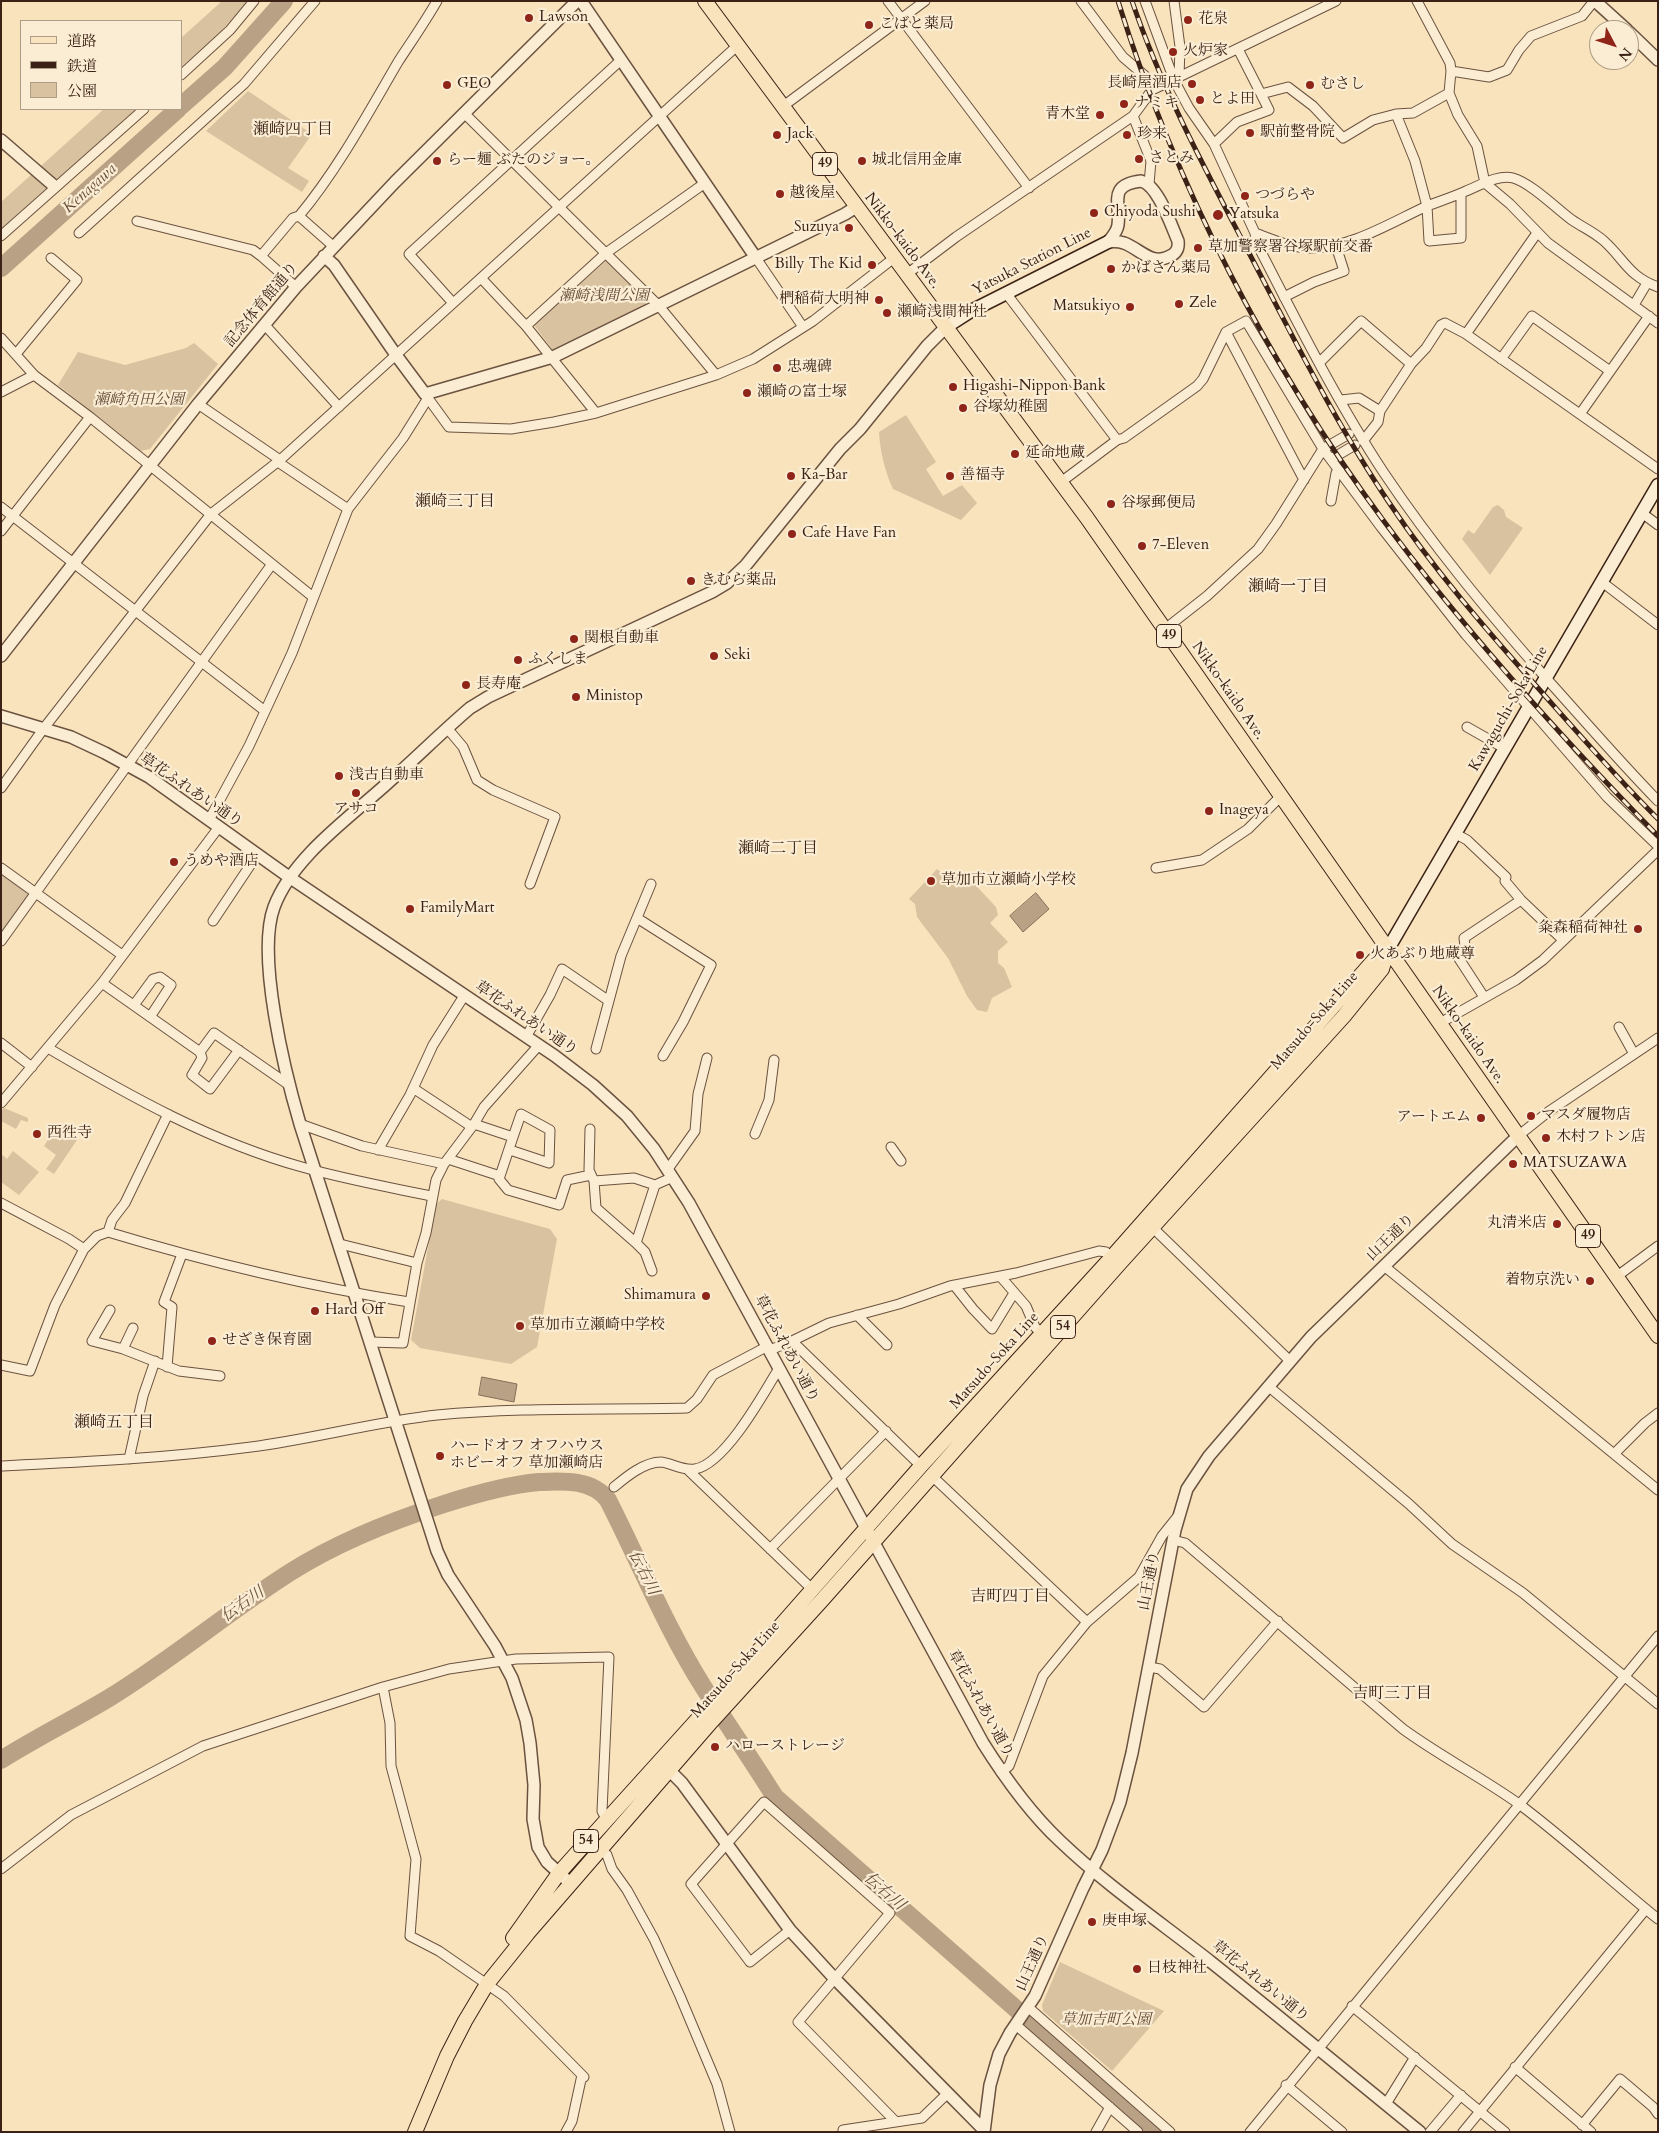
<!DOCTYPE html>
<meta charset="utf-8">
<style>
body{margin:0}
#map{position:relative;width:1659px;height:2133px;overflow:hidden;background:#f8e3bc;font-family:Cardo,"Noto Serif JP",serif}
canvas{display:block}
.frame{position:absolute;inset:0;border:2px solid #3c2216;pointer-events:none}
.legend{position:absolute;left:20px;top:20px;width:162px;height:90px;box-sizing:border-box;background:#faedd3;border:1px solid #ae9c87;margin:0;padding:6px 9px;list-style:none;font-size:15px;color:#3c2216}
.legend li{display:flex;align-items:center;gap:10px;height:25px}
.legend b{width:25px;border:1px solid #ae9c87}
.north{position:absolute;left:1589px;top:20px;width:50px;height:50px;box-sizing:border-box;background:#faedd3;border:1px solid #ae9c87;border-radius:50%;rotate:130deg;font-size:14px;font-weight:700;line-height:20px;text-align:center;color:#3c2216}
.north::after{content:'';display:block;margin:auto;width:18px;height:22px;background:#8f2418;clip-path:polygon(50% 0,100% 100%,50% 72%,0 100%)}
</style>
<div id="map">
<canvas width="1659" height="2133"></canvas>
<div class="frame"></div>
<ul class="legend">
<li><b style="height:6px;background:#f8e3bc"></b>道路</li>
<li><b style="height:6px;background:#3c2216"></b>鉄道</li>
<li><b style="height:14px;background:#d8c2a0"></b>公園</li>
</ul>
<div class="north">N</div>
</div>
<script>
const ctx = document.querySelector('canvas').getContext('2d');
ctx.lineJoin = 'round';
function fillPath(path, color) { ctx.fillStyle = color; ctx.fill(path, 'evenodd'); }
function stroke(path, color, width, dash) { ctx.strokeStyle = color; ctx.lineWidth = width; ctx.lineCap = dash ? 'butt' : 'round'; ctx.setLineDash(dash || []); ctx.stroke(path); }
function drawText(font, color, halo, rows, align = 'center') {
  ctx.font = font + ' Cardo,"Noto Serif JP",serif'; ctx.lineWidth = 4.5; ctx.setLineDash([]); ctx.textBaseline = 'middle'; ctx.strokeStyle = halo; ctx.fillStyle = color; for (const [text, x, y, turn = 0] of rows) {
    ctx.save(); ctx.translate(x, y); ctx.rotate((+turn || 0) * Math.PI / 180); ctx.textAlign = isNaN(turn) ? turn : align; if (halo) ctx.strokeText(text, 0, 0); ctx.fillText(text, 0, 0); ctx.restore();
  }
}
const green = new Path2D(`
 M222,1H248L221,31L181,67V38Z
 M248,91L312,134L288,168L309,181L302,192L206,131Z
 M104,109H136L1,231V202Z
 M607,260L650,302L554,352L534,325Z
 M194,343L218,364L150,449L141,451L58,385L78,352L125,365L186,348Z
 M906,415L936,462L926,469L943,496L962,485L977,503L961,520L893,489C885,472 880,451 879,432Z
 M1498,505L1504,510L1506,517L1523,528L1490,575L1462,539L1468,530L1474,534L1493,507Z
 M937,869L947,877L954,871L966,875L996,907L998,915L990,923L1008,942L998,951V963L1004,968L1012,987L992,998L987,1012L977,1010L967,996L948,958L917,917L915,904L909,899Z
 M1,873L27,891L28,897L1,932Z
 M4,1108L28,1118V1122L21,1120L16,1129L1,1121V1111Z
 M55,1128L79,1137L54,1174L46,1169L56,1155L44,1146Z
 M13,1151L39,1172L19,1195L1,1182V1154L7,1159Z
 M442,1199L550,1229L557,1239L537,1347L511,1364L420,1348L411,1340L436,1204Z
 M1060,1962L1164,2011L1112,2071L1043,2011L1042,2005Z`);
const water = new Path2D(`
 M1036,893L1049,909L1023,932L1010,916Z
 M482,1377L517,1384L514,1402L479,1395Z`);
const river = new Path2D(`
 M181,106L225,67L284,1
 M1,268L178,109
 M1,1760C36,1738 74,1719 109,1698C171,1660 228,1612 289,1573C336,1543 391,1521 444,1504C475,1494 506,1485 539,1482C564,1481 592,1479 608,1500C640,1563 666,1628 704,1688C727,1724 752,1760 775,1797L1156,2132`);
const minor = new Path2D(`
 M888,1L1029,188
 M1081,1L1123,57L1158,87
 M1145,1L1174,80L1189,108L1214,144L1255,233L1256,242C1296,320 1336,400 1384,473C1433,546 1488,612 1546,678C1583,719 1619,761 1658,801
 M1174,1L1180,47L1179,77
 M1417,1L1450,63L1451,71L1449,93L1458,115L1477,146L1485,183L1510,204L1548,243L1658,323
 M1238,49L1261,94L1288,87L1313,106L1343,138L1373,120L1396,114L1413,113L1449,93
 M1451,71L1489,77L1507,70L1519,50L1531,36L1582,16L1594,1
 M181,75L230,30L254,1
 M782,107L925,1
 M464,113L659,306L716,375
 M1396,114L1415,161L1427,206L1429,241L1461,238V194
 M1133,116L1151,161L1149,184
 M1214,144L1237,122L1269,110L1261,94
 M299,216C338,169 367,115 398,62C411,42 425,22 437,1
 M137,221L253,250L261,256
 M79,233L244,84L315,1
 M1255,233C1272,239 1291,248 1310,248C1351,248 1390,223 1427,206C1440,201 1453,197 1466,191C1479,186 1498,174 1513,178C1531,183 1557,209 1572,220C1582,227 1594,232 1604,241C1625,260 1628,276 1658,287
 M1,236L144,109
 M756,258L803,327
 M907,274L956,237L1133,116L1152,90L1336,1
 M481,278L526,326L596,413
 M296,287L261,256L293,218L299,216L333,246
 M1006,293L1117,440
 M1284,297L1314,282L1344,271L1336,246
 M453,303L409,254L621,60
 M1634,305L1647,283
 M264,324L339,407
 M526,326L606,253L705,183
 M1226,332L1304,480
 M1466,334L1537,233
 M1,338L34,375L90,417L313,597
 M16,354L77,280L51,258
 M1501,359L1532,316L1610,371
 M1320,362L1361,321L1411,364
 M1,392L34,375
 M425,394L449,427L511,429L554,422L596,413L716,375L753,359L813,321L894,258
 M1341,400L1359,398L1380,411
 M198,404L280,460
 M1580,414L1649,316
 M1363,441L1378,422L1380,411L1411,364L1426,348L1441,325L1445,323L1466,334L1658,469
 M1331,459L1355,445
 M278,462L348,509L403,438L428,398
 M1061,482L1117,440L1124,438L1197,386L1203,379L1226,332L1246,321L1323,449L1381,527L1466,635L1607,797L1658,846
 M1331,501L1336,473L1340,471
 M1,507L265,711
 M1642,513L1658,525
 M1,531L90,417
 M1602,582L1658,625
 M1165,629L1207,596L1258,549L1276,524L1323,449L1349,434
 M1467,727L1504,748
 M447,728L463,747L477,780L493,790L555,817L530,884
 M1,788L44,728L211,514L280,460L737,46
 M209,820L249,746L292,653L348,509
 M1456,834L1467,840L1506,877L1505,881L1521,900L1563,940
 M1,868L122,955
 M1156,868L1202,860L1248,829L1281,796
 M637,918L711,965L683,1022L663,1056
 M213,921L257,855
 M1,941L272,564
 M102,983L200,1052L214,1033L289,1085
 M1484,997L1456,954L1465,946L1464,938L1521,900
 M134,1005L153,979L160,977L171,985L150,1017
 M1440,1023L1516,980L1543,960L1658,850
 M1619,1027L1634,1054
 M526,1037L550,995L562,969L609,1001
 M1,1043L32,1067
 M48,1048C128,1095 211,1142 302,1167C344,1179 388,1187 431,1196
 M596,1049L621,956L651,884
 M200,1052L202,1058L192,1075L210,1089L239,1050
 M413,1088L472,1127
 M1,1103L102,983L219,827
 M300,1124L362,1146L444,1164
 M474,1124L513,1137L499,1179L508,1190L559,1205L567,1180L591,1175
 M590,1129L589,1170L594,1181L596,1208L636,1243
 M755,1134L769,1100L774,1060
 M1518,1136L1548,1112L1658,1038
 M891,1147L901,1161
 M378,1150L410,1095L433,1045L464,996
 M510,1150L549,1163L550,1130L521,1114L513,1137
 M448,1159L500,1176
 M668,1169L695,1131L698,1094L707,1058
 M594,1181L634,1178L655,1185L673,1177
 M1,1203L69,1239L84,1249
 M1150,1225L1290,1361
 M108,1232L112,1220L125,1203L168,1114
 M340,1244L417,1263
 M1384,1266L1658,1490
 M652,1271L645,1252L636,1243L655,1185
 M1000,1276L1026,1306L1035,1327L1042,1334
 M1616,1277L1658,1246
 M954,1285L973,1309L992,1329L1014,1293
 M110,1310L92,1341L123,1349
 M857,1315L887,1345
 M133,1328L123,1349L179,1371L220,1376
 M792,1341L829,1323L899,1304L950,1286L1016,1273L1099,1251L1106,1252L1115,1260
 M370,1342L403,1343L417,1263L426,1233L436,1180L444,1164L474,1124L484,1107L539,1045
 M770,1350L792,1341L921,1466
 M1,1365L30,1371L55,1305L84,1249L97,1236L108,1232C207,1262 307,1286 409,1302
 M167,1367L172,1307L164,1302L182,1254
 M1268,1386L1409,1504L1452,1544L1523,1593L1658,1704
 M1614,1454L1645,1423L1658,1413
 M129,1459L143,1396L155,1361
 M1,1466C84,1462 168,1458 251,1447C313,1439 374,1422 437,1415C520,1407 604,1410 687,1408L697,1399L713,1375L768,1346
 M687,1469L813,1590
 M932,1476L1087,1622
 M614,1487C626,1477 644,1462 661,1462C672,1463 682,1471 695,1469C725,1464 764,1393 779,1368
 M1173,1540L1185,1543L1403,1729C1440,1756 1481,1777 1519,1804C1567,1840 1611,1881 1658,1919
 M770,1549L886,1431
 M1149,1667L1160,1669L1204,1707L1278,1621
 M383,1687L390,1723L391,1766L416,1859L410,1936L439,1951L504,1996L584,2077
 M1001,1772L1009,1766L1043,1676L1087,1622L1139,1577L1162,1536L1178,1516
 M600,1849L607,1855L612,1869L627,1890L654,1939L680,1996L717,2084L730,2132
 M1,1869L71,1815L203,1746L383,1687L449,1669L516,1659L609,1657L602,1811L606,1819
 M790,1930L750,1962L691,1884L764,1802L890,1913L798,2022L895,2121
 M1352,2006L1505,2132
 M1029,2008L1170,2132
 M1016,2025L1138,2132
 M1515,2067L1591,2132
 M1286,2085L1342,2132
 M1386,2104L1415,2057
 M1582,2125L1620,2079L1653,2107L1658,2114
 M843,2130L922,2118L948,2093
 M566,2132L572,2121L582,2075
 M1096,2132L1110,2107
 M1250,2132L1658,1636
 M1430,2132L1461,2095
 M1463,2132L1646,1909`);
const tertiary = new Path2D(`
 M581,1L756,258
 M1595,1L1627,30
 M1629,32L1658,60
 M1,140L53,185
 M1141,181C1158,185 1171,225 1178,241C1179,249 1176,254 1168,257C1151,265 1140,249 1124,243C1118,241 1114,241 1108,242C1112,237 1117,232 1118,225C1121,203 1107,185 1141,181Z
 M324,256L334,265L396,355L425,394L553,357L845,214L856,207
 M1,656L198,404L296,287L395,182L577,1
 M1,716L71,737L105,753L149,777L289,877L555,1056L593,1085L627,1116L654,1149L689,1203L983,1743C1005,1778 1029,1812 1060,1841C1106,1885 1160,1922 1211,1962C1281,2018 1350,2075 1420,2132
 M664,1765L682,1783L790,1930L835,1979L984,2130
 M570,1883L547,1862L538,1847L533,1819L534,1785L530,1743L526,1720L512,1678L495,1646L448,1575L437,1551L300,1124C285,1073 256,956 274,907C293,856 352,816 391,780C418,756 443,731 470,708L488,697L712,592L727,583L746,565L840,449L860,429L927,346L946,327
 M984,2132L990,2085L999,2054L1010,2033L1035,1996L1083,1888L1102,1850L1120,1802L1132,1753L1175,1530L1187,1489L1209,1456L1311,1337L1518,1136`);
const secondary = new Path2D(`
 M946,327L971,311L1108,242
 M1388,949L1658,485`);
const primary = new Path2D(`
 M705,1L1087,518L1658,1336
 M513,1938L559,1873L575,1855L723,1691L921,1466L1112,1257L1375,959L1388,949
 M415,2132L447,2056L465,2021L487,1984L528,1933L712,1721L823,1599L1120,1263L1344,1016L1382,969L1388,949`);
const rail = new Path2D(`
 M1118,1C1176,187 1268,364 1383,520C1466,632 1561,737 1658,836
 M1132,1C1162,89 1205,169 1248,251C1293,337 1336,424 1390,504C1434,570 1486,629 1538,688C1577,732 1616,777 1658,819`);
const markers = [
 [529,18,5,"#8f2418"],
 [1188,20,5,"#8f2418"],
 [869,25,5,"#8f2418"],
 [1173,52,5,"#8f2418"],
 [1192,84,5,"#8f2418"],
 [447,85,5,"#8f2418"],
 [1310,85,5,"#8f2418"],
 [1200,100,5,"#8f2418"],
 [1124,104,5,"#8f2418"],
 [1100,115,5,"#8f2418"],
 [1250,133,5,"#8f2418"],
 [777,135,5,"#8f2418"],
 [1127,135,5,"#8f2418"],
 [1139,159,5,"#8f2418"],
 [437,161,5,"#8f2418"],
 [862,161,5,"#8f2418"],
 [780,194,5,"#8f2418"],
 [1245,196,5,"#8f2418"],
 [1094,213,5,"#8f2418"],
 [1218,215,6,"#8f2418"],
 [849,228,5,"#8f2418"],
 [1198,248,5,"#8f2418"],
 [872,265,5,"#8f2418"],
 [1111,269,5,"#8f2418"],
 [879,300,5,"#8f2418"],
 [1179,304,5,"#8f2418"],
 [1130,307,5,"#8f2418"],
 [887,313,5,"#8f2418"],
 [777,368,5,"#8f2418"],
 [953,387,5,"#8f2418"],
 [747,393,5,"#8f2418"],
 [963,408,5,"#8f2418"],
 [1015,454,5,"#8f2418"],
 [791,476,5,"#8f2418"],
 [950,476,5,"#8f2418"],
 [1111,504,5,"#8f2418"],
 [792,534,5,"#8f2418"],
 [1142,546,5,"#8f2418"],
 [691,581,5,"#8f2418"],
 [574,639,5,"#8f2418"],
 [714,656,5,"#8f2418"],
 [518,660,5,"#8f2418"],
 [466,685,5,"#8f2418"],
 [576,697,5,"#8f2418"],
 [339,776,5,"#8f2418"],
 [356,793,5,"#8f2418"],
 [1209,811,5,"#8f2418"],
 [174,862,5,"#8f2418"],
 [931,881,5,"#8f2418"],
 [410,909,5,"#8f2418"],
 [1638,929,5,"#8f2418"],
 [1360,955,5,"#8f2418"],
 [1531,1116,5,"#8f2418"],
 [1481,1118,5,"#8f2418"],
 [37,1134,5,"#8f2418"],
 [1546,1138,5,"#8f2418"],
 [1513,1164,5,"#8f2418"],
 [1557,1224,5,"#8f2418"],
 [1590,1281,5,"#8f2418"],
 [706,1296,5,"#8f2418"],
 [315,1311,5,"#8f2418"],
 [520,1326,5,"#8f2418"],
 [212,1341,5,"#8f2418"],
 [440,1456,5,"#8f2418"],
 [715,1747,5,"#8f2418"],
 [1092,1922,5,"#8f2418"],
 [1137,1969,5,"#8f2418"]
];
const shields = [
 [825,164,25],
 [1169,636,25],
 [1588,1236,25],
 [1063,1327,25],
 [586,1841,25]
];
const shieldNames = [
 ["49",825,164],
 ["49",1169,636],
 ["49",1588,1236],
 ["54",1063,1327],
 ["54",586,1841]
];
const poiNames = [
 ["Lawson",539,18],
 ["花泉",1198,20],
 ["こばと薬局",879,25],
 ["火炉家",1183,52],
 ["長崎屋酒店",1182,84,"right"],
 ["GEO",457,85],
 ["むさし",1320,85],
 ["とよ田",1210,100],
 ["ナミキ",1134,104],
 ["青木堂",1090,115,"right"],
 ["駅前整骨院",1260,133],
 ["Jack",787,135],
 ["珍来",1137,135],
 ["さとみ",1149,159],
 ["らー麺 ぶたのジョー。",447,161],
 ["城北信用金庫",872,161],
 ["越後屋",790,194],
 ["つづらや",1255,196],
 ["Chiyoda Sushi",1104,213],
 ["Yatsuka",1229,215],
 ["Suzuya",839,228,"right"],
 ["草加警察署谷塚駅前交番",1208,248],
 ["Billy The Kid",862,265,"right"],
 ["かばさん薬局",1121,269],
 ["椚稲荷大明神",869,300,"right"],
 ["Zele",1189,304],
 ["Matsukiyo",1120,307,"right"],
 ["瀬崎浅間神社",897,313],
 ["忠魂碑",787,368],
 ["Higashi-Nippon Bank",963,387],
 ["瀬崎の富士塚",757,393],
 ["谷塚幼稚園",973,408],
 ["延命地蔵",1025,454],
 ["Ka-Bar",801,476],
 ["善福寺",960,476],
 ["谷塚郵便局",1121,504],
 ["Cafe Have Fan",802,534],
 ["7-Eleven",1152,546],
 ["きむら薬品",701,581],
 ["関根自動車",584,639],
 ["Seki",724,656],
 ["ふくしま",528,660],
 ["長寿庵",476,685],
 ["Ministop",586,697],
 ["浅古自動車",349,776],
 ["アサコ",356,810,"center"],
 ["Inageya",1219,811],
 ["うめや酒店",184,862],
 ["草加市立瀬崎小学校",941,881],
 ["FamilyMart",420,909],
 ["粂森稲荷神社",1628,929,"right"],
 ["火あぶり地蔵尊",1370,955],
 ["マスダ履物店",1541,1116],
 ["アートエム",1471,1118,"right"],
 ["西徃寺",47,1134],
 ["木村フトン店",1556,1138],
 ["MATSUZAWA",1523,1164],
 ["丸清米店",1547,1224,"right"],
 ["着物京洗い",1580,1281,"right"],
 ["Shimamura",696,1296,"right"],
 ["Hard Off",325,1311],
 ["草加市立瀬崎中学校",530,1326],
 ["せざき保育園",222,1341],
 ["ハードオフ オフハウス",450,1447],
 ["ホビーオフ 草加瀬崎店",450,1464],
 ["ハローストレージ",725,1747],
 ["庚申塚",1102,1922],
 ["日枝神社",1147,1969]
];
const streetNames = [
 ["Nikko-kaido Ave.",902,241,53],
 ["Yatsuka Station Line",1032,262,-27],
 ["記念体育館通り",262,305,-50],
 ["Nikko-kaido Ave.",1228,691,55],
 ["Kawaguchi-Soka Line",1509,709,-60],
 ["草花ふれあい通り",191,791,34],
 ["草花ふれあい通り",526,1019,34],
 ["Matsudo-Soka Line",1315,1021,-49],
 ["Nikko-kaido Ave.",1468,1035,55],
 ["山王通り",1391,1238,-44],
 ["草花ふれあい通り",786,1349,62],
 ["Matsudo-Soka Line",995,1361,-48],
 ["山王通り",1150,1581,-79],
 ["Matsudo-Soka Line",736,1670,-48],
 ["草花ふれあい通り",980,1704,61],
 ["山王通り",1033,1963,-66],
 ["草花ふれあい通り",1260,1982,39]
];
const parkNames = [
 ["瀬崎浅間公園",604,297],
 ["瀬崎角田公園",139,401],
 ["草加吉町公園",1106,2021]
];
const neighbourhoodNames = [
 ["瀬崎四丁目",293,130],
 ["瀬崎三丁目",455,502],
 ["瀬崎一丁目",1288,587],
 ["瀬崎二丁目",778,849],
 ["瀬崎五丁目",114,1423],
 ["吉町四丁目",1010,1597],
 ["吉町三丁目",1392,1694]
];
const waterNames = [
 ["Kenagawa",90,189,-42],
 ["伝右川",643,1573,63],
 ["伝右川",243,1605,-35],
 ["伝右川",884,1892,41]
];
fillPath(green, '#d8c2a0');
fillPath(water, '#b8a184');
stroke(water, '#866e58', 1);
stroke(river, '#b8a184', 18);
stroke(minor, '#6b5240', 11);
stroke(tertiary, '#6b5240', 14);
stroke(secondary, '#3c2216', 15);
stroke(primary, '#3c2216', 16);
stroke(minor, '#faedd3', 9);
stroke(tertiary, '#faedd3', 11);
stroke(secondary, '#faedd3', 12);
stroke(primary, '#f8e3bc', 14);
stroke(rail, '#3c2216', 5);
stroke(rail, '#faedd3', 3, [9]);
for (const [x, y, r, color] of markers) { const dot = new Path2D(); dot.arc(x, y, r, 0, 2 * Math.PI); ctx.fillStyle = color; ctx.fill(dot); stroke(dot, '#faedd3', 2); }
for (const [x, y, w] of shields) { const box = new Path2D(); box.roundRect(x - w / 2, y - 11.5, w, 23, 4); ctx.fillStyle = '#faedd3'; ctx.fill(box); stroke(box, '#3c2216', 1); }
drawText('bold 14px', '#3c2216', null, shieldNames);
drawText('15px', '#3c2216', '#faedd3', poiNames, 'left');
drawText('15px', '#3c2216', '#faedd3', streetNames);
drawText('italic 15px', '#634a38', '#faedd3', parkNames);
drawText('16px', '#3c2216', '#faedd3', neighbourhoodNames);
drawText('italic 16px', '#674e3c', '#faedd3', waterNames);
</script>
